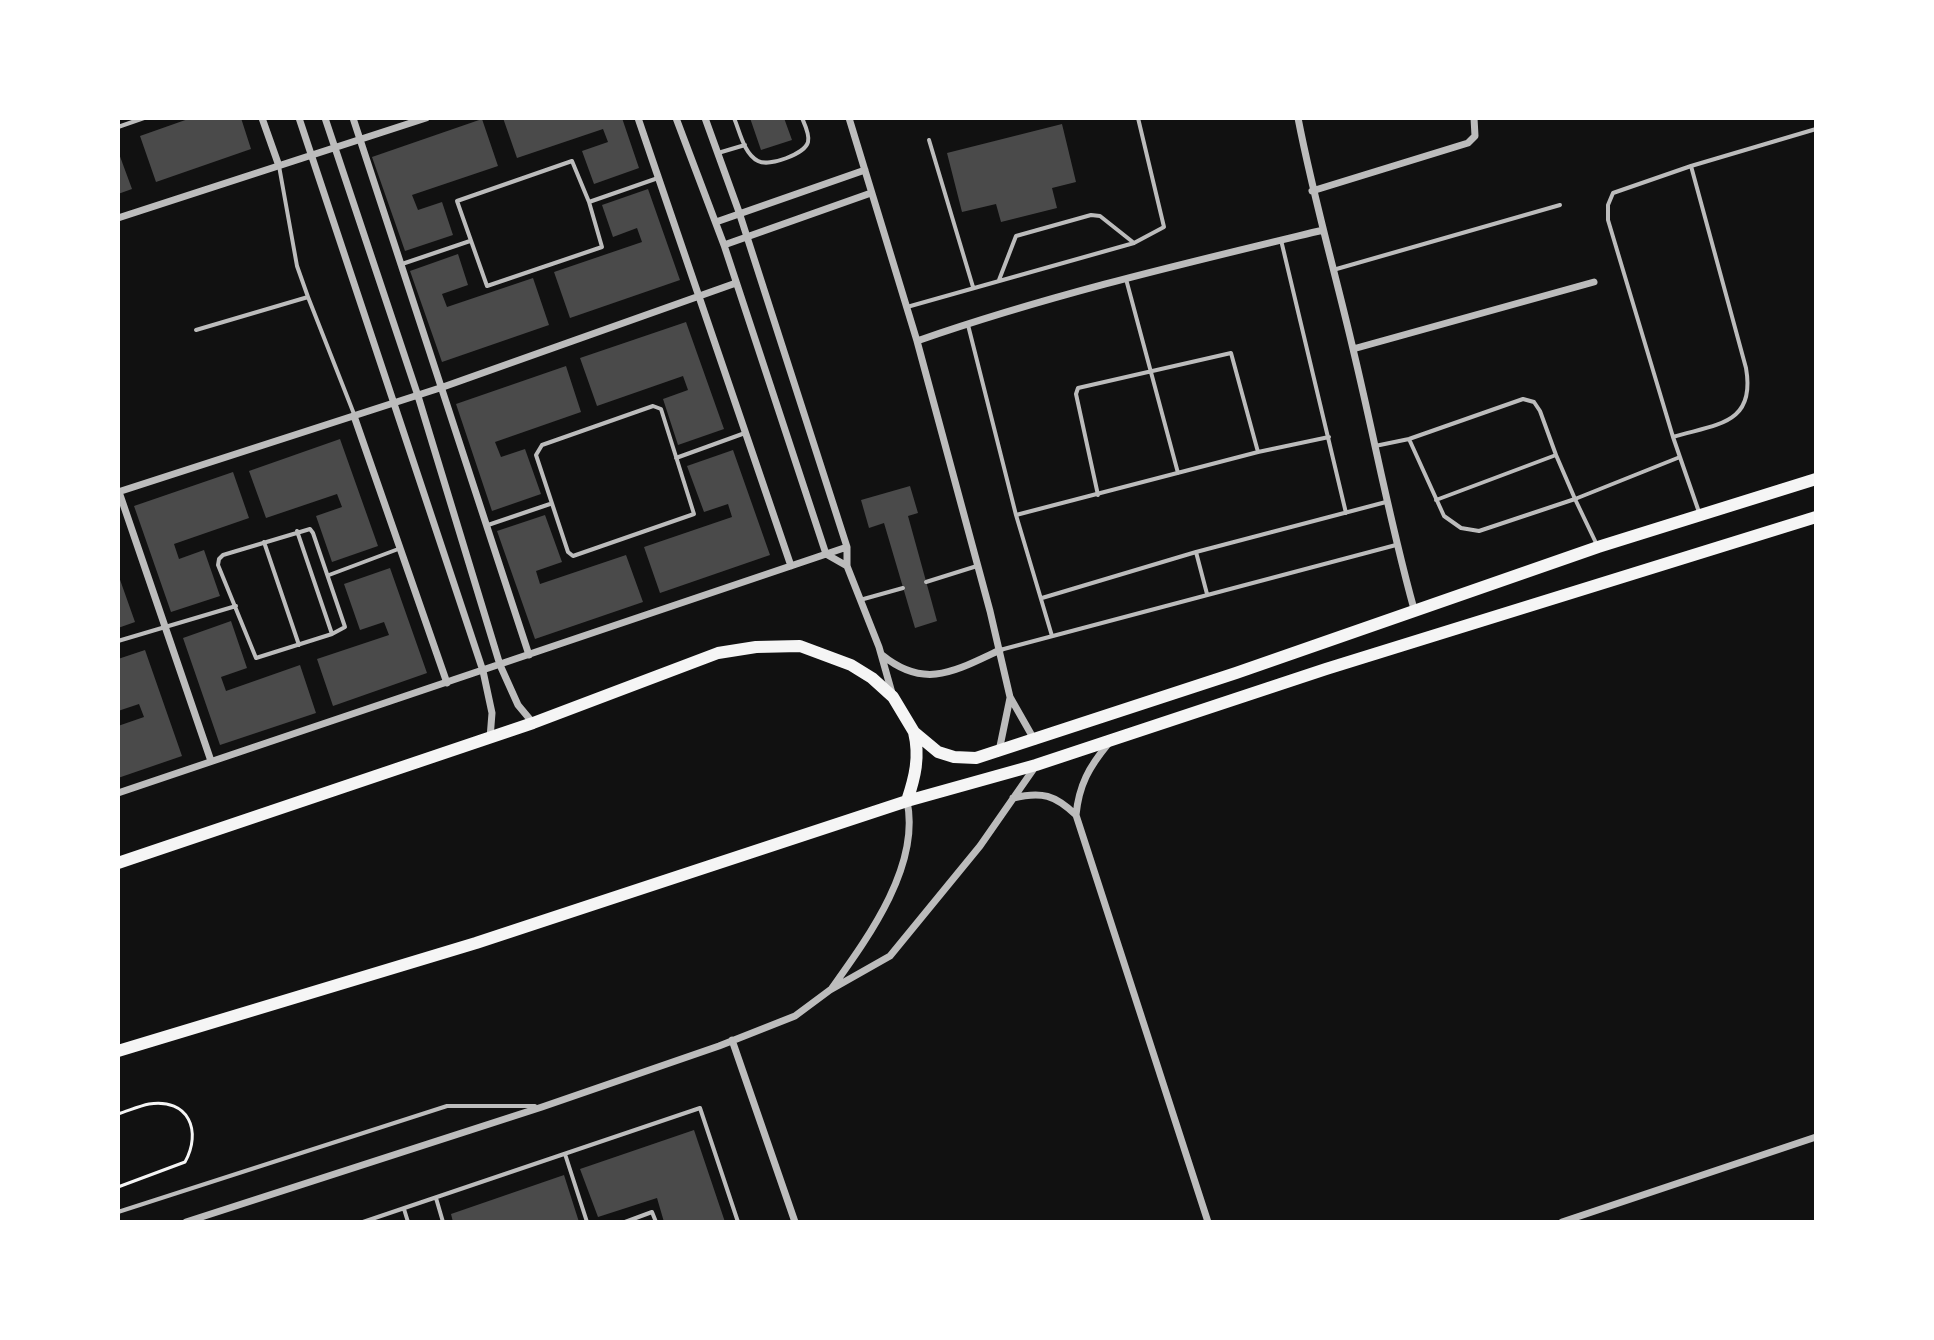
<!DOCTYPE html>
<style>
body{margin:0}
#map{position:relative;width:1934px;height:1340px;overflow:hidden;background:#111;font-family:Montserrat,sans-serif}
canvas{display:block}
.frame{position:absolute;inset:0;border:120px solid #fff;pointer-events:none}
</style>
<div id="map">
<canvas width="1934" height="1340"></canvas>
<div class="frame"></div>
</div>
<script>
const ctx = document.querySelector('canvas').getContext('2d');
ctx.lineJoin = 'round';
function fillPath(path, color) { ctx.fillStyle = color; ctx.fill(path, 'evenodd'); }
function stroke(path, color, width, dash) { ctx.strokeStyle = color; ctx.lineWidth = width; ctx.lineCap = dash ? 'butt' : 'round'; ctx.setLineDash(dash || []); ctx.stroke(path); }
const building = new Path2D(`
 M191,118H241L251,149L156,182L140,136Z
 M503,118H622L639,168L594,184L582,151L608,142L603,129L517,158Z
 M750,118H784L792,140L761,150Z
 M482,119L498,166L412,195L418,210L442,202L453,235L405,251L372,157Z
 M1062,124L1076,182L1052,188L1057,208L1001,222L996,204L962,212L947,153Z
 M118,151L132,189L118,194Z
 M648,189L680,280L570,318L554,272L642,242L637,228L613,237L602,205Z
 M458,254L468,285L442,294L447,307L533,278L549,325L442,362L410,271Z
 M686,322L724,429L678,445L663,399L688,390L683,376L597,406L580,358Z
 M566,366L581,412L495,442L501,457L525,449L541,494L492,511L456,404Z
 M340,439L378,546L332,562L316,516L342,507L337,494L266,518L249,471Z
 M733,450L770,555L660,593L644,547L732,517L728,504L704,512L687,466Z
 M233,472L249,518L174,544L179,559L204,550L220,596L171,612L134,506Z
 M910,486L918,513L908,516L937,621L915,628L884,523L869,528L861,500Z
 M545,515L562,562L536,571L540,584L626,555L643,602L535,639L497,531Z
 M390,568L427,673L333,706L317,659L389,635L384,622L360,630L344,584Z
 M118,574L135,622L118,628Z
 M231,621L247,668L221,677L226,691L300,665L316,713L220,745L183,638Z
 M145,650L182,756L118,778V726L144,717L139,704L118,711V659Z
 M694,1130L725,1222H664L657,1198L598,1217L580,1169Z
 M564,1175L579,1222H453L451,1214Z`);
const path = new Path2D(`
 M118,1114C128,1111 139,1106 149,1104C189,1098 202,1131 185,1162L118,1187`);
const service = new Path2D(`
 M734,118C740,132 744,154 758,161C769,167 805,154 808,142C810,135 805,125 802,118
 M118,127L144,118
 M929,140L973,287
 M718,153L745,145
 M572,161L589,202L602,247L487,286L457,201Z
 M1691,166L1816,129
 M589,202L658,178
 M1281,240L1346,513
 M402,264L470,241
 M1333,270L1560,205
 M1126,279L1178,473
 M999,280L1016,236L1091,215L1100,216L1134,243
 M308,297L354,414
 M907,307L1134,243L1164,227L1138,118
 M968,325L1016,515L1052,636
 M196,330L308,297L297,266L279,166
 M653,406L661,409L694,514L573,556L568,552L536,455L542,445Z
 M1673,437C1716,424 1756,425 1746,368L1691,166L1613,193L1608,205V220L1673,437L1700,515
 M1409,439L1444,516L1461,528L1479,531L1575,499L1556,455L1436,500
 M1375,446L1409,439L1523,399L1534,402L1540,411L1556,455
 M676,458L745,433
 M1098,495L1076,394L1078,388L1231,353L1258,452
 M1016,515L1258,452L1329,437
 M488,525L550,504
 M310,529L313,533L345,627L332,634L256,658L218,565L219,559L223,555Z
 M297,531L332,634
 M264,542L299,645
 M1597,545L1575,499L1680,457
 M1196,552L1207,594
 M329,575L401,548
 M926,582L977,566
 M1042,598L1196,552L1386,502
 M860,600L903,588
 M118,641L236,606
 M1000,650L1396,545
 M565,1154L587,1222
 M436,1198L443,1222
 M404,1209L408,1222
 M118,1212L447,1106H535
 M363,1222L700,1108L738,1222
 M625,1222L652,1212L656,1222`);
const minor = new Path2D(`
 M262,118L279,166
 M299,118L483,671L492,713L490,738
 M325,118L418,396L500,665L518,705L533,723
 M353,118L529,655
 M638,118L791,566
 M676,118L724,245L826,554L847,566
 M705,118L739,212L847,547V566L879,647L892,693
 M849,118L917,341L990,611L1010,697L1035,741
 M1298,118C1313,196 1335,272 1353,349C1374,436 1390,523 1414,609
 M1312,191L1468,143L1475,136L1474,118
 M118,218L426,118
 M716,222L865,170
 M724,245L871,193
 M917,341C1049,295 1186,263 1323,230
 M1353,349L1594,282
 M354,416L447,683
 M118,492L443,387L736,283
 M119,492L211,761
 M882,655C925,690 955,671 1000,650
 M1108,744C1089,767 1079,785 1076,815L1208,1222
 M999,751L1010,698
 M118,793L847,547
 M1013,798C1042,791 1055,795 1076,815
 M832,988C867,939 921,866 907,801
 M732,1040L795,1222
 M186,1222L542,1107L719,1046L795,1016L830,990L890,956L980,846L1035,767
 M1562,1222L1816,1137`);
const trunk = new Path2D(`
 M907,801C915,777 920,757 914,732
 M118,863L533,723L718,653L756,647L800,646L851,665L872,678L893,697L914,732L938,752L954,757L976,758L1236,673L1598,547L1816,479
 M118,1051L476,943L907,801L1036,765L1326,669L1816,517`);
fillPath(building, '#4a4a4a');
stroke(path, '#f5f5f5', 3);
stroke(service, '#bcbcbc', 4);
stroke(minor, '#bcbcbc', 7);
stroke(trunk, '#f5f5f5', 12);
</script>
